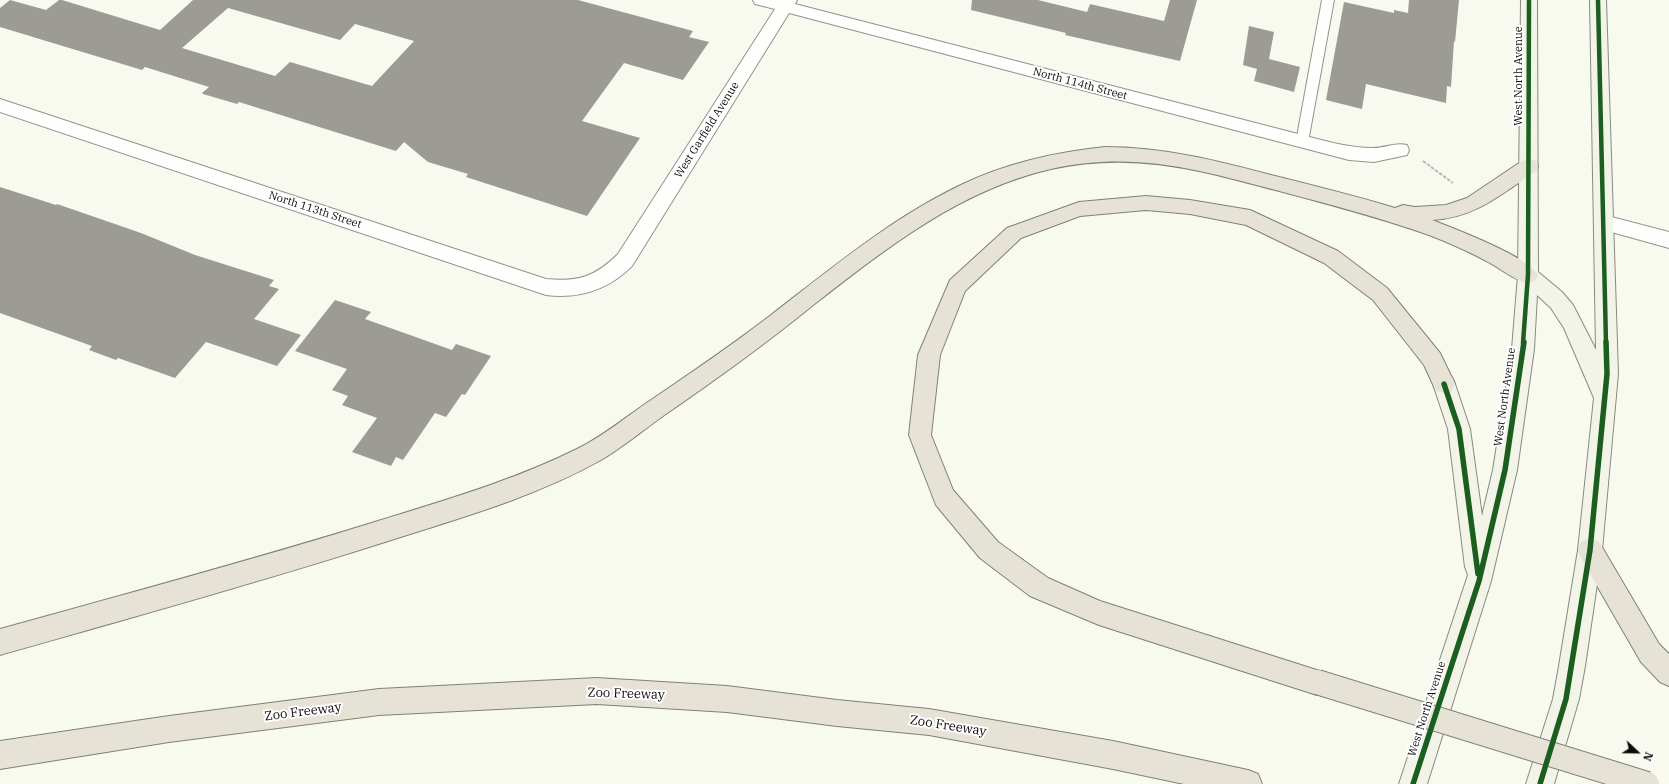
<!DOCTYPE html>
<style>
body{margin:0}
#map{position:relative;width:1669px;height:784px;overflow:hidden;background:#f9faef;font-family:"IBM Plex Serif",serif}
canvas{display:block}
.north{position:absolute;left:1617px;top:732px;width:40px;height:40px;-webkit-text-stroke:3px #fff;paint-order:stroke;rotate:112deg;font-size:11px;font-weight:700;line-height:16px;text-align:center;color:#0b0b0b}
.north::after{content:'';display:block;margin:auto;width:14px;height:18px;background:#0b0b0b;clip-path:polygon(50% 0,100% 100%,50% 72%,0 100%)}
</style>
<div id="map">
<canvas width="1669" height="784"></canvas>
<div class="north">N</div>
</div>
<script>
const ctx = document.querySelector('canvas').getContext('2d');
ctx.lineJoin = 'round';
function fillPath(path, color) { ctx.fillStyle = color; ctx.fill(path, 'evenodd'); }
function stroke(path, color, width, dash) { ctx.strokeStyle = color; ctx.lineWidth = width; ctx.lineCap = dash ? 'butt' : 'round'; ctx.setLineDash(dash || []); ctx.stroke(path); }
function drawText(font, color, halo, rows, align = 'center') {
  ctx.font = font + ' "IBM Plex Serif",serif'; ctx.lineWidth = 4; ctx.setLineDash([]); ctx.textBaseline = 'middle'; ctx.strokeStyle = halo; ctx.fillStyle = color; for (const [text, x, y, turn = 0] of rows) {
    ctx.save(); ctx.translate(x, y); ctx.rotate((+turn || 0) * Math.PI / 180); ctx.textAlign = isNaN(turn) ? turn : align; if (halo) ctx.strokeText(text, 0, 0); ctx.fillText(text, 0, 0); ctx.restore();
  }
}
const building = new Path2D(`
 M10,0L46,10L59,0H62L160,30L193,0H578L693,31L689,37L709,42L683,80L624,63L582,121L640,138L587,216L466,177L468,174L428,162L404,142L396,151L239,102L237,104L203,94L202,93L209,87L145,67L142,70L0,27V8ZM228,8L340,40L355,24L414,41L372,86L290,62L275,76L182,48Z
 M972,0H1038L1087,12L1090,4L1164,21L1170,0H1197L1180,61L1065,35L1066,33L971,10Z
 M1409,0H1459L1455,42L1454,41L1451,87L1447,86L1446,103L1366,84L1362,109L1326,100L1344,2L1394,13V10L1408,13Z
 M1249,26L1274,32L1269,59L1300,67L1294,92L1254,81L1257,69L1243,65Z
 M0,187L56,205L57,204L141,233L195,255L274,280L269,286L279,289L254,319L301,335L277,366L206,342L175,378L118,358L116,360L89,350L92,346L0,313Z
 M335,300L371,312L365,319L452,350L456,344L491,356L465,395L462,394L446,417L435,413L403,460L396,457L391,466L352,452L377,418L342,405L348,396L332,390L347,369L295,351Z`);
const path = new Path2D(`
 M1423,161L1453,183`);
const lane = new Path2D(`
 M1322,0H1334L1308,142L1306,145L1302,147L1298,145L1296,142Z`);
const street = new Path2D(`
 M753,0H797L795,4L1302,135C1325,141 1349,148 1373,148C1385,148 1395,142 1407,145L1409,150L1407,155L1374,162L1349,160L789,13L632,266C608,290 580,299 546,295L0,112V99L546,279C578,282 595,277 618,254L775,9L755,4Z
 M1604,215L1669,232V248L1597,228L1594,223L1597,218Z`);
const secondary = new Path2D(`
 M1521,0H1537L1538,272L1562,292L1573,305L1596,350L1590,0H1606L1618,374L1602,550L1585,666L1579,699L1554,784H1526L1553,699L1559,666L1578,550L1594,398L1564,328L1551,308L1537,295L1534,349L1517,470L1491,581L1427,784H1399L1468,575L1465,567L1448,429L1433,384L1436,377L1444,375L1452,377L1455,384L1470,429L1482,516L1493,470L1512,349L1518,275Z`);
const highway = new Path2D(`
 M1105,147C1164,147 1219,161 1275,176C1315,186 1356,196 1395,208L1403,205L1415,207L1446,205L1467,198L1522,161L1529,159L1536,161L1538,166L1536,171C1501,194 1475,218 1432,220C1453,228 1529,257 1538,275L1535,281C1533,281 1530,283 1527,283C1518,282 1499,268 1490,263C1470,252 1450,243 1429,235C1381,218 1332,205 1283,192C1202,171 1137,150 1051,169C959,190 885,249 812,306C764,345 714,381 663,416C642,431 623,447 601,460C535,497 460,518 388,541C260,582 130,618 0,655V629C126,594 253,560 378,521C446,500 515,480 579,448C605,435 627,416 651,400C691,373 732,345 771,315C832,268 893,217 963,184C1007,163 1056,152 1105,147Z
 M1146,196L1190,200L1250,210L1338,251L1387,288L1440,353L1455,384L1452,391L1444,393L1436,391L1424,365L1373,300L1324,263L1246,225L1190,214L1146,210L1080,216L1021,238L965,291L940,355L931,435L953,490L998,542L1048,578L1100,601L1326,673L1330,682L1326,691L1317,695L1099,625L1030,596L980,558L936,505L909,435L918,355L950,280L1007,228L1079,202Z
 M1590,538L1599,542L1659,644L1669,654V686L1660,682L1641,662L1581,558L1578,550L1581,542Z
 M597,678L727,686L837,700L929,709L1113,741L1248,770L1258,774L1262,784H1184L1113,769L929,735L837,726L727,712L597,704L379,715L169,742L0,769V741L169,716L379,689Z`);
const highwayBridge = new Path2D(`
 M1317,682L1647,784`);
const cyclewayFar1 = new Path2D(`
 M1598,0L1606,343
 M1523,343L1528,275L1529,0`);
const cycleway = new Path2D(`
 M1444,384L1459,429L1478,574
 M1413,784L1479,581L1505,470L1524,342
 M1540,784L1566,699L1590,550L1607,374L1606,342`);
const streetNames = [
 ["West North Avenue",1519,76,-90],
 ["North 114th Street",1080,84,15],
 ["West Garfield Avenue",707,130,-58],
 ["North 113th Street",315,210,18],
 ["West North Avenue",1505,397,-82],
 ["West North Avenue",1427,709,-72]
];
const nearStreetnames = [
 ["Zoo Freeway",626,694,2],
 ["Zoo Freeway",303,712,-7],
 ["Zoo Freeway",948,726,9]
];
fillPath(building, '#9c9b95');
stroke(lane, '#92938e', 2);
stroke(street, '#92938e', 2);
stroke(secondary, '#898984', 2);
stroke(highway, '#7f807b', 2);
stroke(path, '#b7b7b5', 2, [3.5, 1.5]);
fillPath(lane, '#fefefd');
fillPath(street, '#fefefd');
fillPath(secondary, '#f2f4e8');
fillPath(highway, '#e7e2d6');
stroke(highwayBridge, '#7f807b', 26, []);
stroke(highwayBridge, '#e7e2d6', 24);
stroke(cyclewayFar1, '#1b5e20', 4.5);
stroke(cycleway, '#1b5e20', 5.5);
drawText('11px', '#0b0b0b', '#fff', streetNames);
drawText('13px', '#0b0b0b', '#fff', nearStreetnames);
</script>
